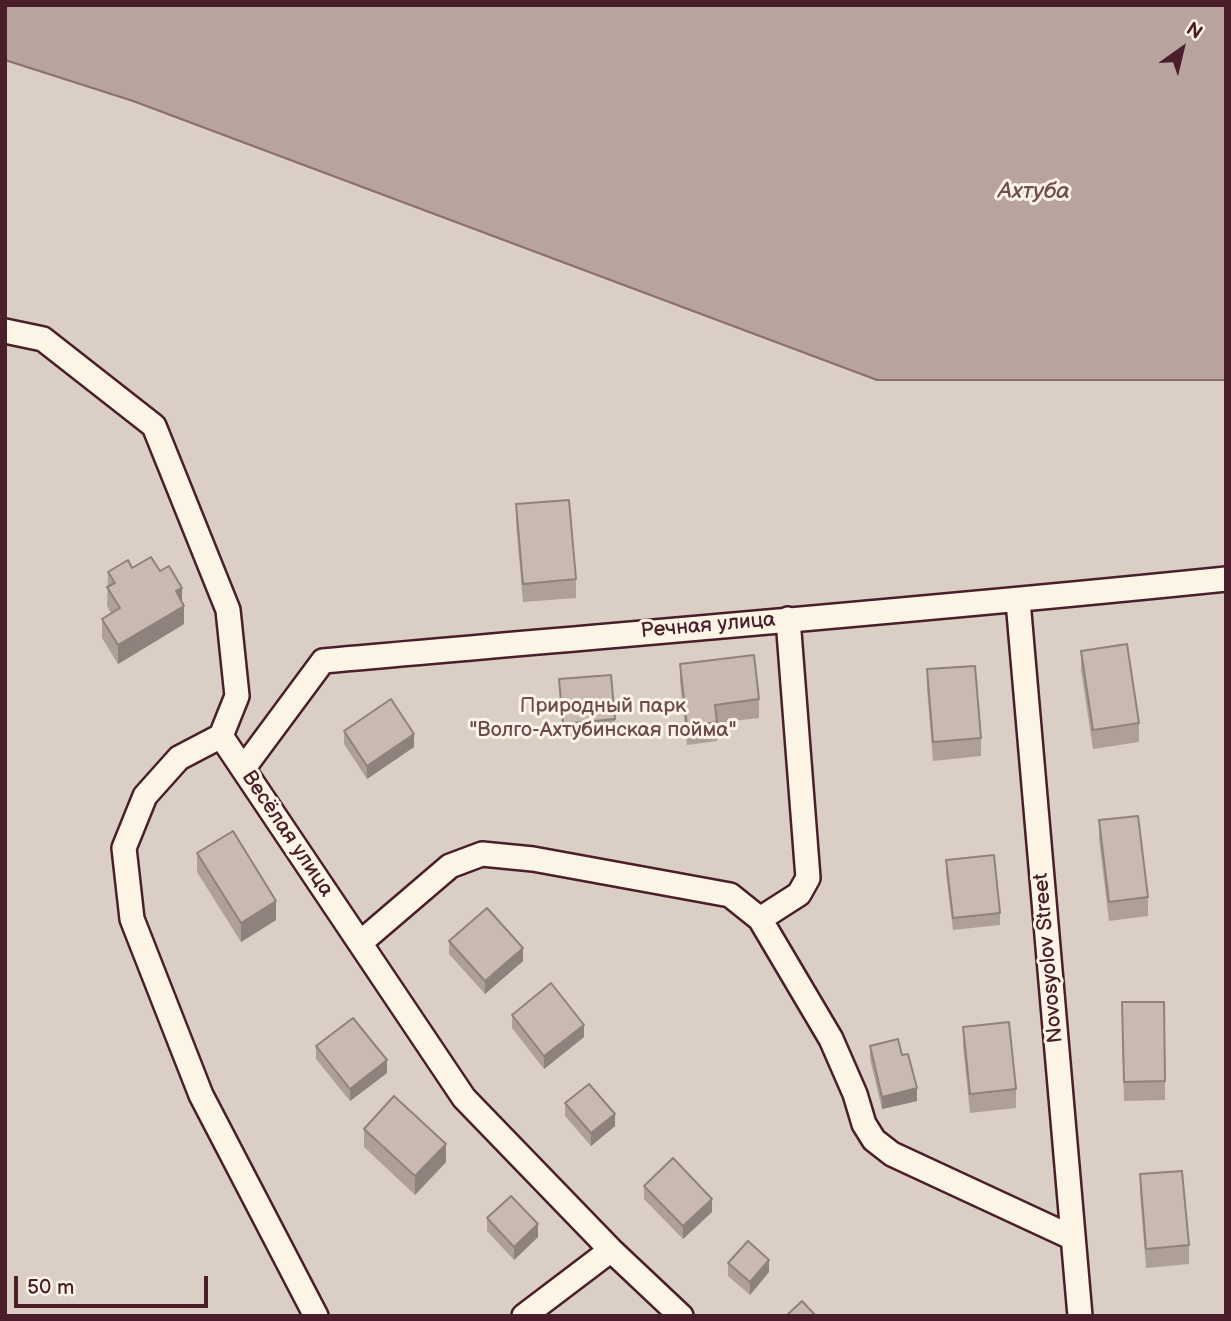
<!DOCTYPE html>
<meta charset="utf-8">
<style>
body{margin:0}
#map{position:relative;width:1231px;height:1321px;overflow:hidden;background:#f5ecde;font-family:"Balsamiq Sans",sans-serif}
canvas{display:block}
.frame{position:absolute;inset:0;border:7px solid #4a1f2b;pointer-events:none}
.north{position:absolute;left:1147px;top:14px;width:70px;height:70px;-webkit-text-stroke:5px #fcf5e5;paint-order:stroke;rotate:34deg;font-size:19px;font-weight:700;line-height:28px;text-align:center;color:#4a1f2b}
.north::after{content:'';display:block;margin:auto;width:24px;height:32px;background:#4a1f2b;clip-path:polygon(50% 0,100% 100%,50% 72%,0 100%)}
.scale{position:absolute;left:14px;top:1276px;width:194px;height:32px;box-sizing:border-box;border:4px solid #4a1f2b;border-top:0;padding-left:9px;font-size:21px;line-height:24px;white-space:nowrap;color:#4a1f2b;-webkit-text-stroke:5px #fcf5e5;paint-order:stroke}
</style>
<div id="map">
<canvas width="1231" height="1321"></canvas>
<div class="frame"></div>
<div class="north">N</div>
<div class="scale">50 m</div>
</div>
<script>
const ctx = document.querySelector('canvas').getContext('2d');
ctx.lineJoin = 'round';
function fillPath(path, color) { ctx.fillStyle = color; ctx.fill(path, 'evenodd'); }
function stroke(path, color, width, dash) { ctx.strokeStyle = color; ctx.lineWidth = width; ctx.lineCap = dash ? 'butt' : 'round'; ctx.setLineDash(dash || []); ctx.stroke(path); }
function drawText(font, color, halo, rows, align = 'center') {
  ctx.font = font + ' "Balsamiq Sans",sans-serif'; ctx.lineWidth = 6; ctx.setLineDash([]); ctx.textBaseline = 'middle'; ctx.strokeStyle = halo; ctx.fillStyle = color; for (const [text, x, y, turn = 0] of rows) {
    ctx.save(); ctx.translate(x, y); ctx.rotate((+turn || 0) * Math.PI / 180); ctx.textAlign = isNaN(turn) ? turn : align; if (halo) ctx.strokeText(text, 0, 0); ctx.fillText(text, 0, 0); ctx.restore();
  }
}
const green = new Path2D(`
 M5,5L1226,266V1316H5Z`);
const water = new Path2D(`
 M5,5H1226V380H877L133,101L5,60Z`);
const minor = new Path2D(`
 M5,331L43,339L154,426L228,610L237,696L221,736
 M1018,601L1080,1316
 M221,736L464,1098L611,1250L681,1316
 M221,736L179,758L145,796L124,848L132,919L201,1095L316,1316
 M243,769L323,661C624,634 925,610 1226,579
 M760,919L831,1039L855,1094L864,1124L874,1140L892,1154L1073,1238
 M360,943L450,866L482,854L533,859L730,895L760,919L799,894L808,878L788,619
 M524,1316L611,1250`);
const wall = new Path2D(`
 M516,504L576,579V598L523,602L516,523Z
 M132,568L160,571L184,624L118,664L102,638V619L111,613L107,606L108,572Z
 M1081,651L1139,723V742L1093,749L1081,670Z
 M680,664L759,699V718L717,723V741L687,745L680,682Z
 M927,669L981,738V756L933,761L927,688Z
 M559,679L615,719V732L563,737Z
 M344,731L414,747L367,779L344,744Z
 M1099,820L1148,897V916L1109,921L1099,839Z
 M197,853L276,920L241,942L197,872Z
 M946,860L1000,913V925L953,930L946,873Z
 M449,941L523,961L485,994L449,954Z
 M512,1015L584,1037L544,1069L512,1028Z
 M1122,1021L1165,1081V1100L1124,1101Z
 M963,1027L1016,1089V1108L970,1113L963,1046Z
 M316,1046L387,1073L350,1101L316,1059Z
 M870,1046L902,1055L917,1101L882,1109L870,1059Z
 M565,1103L615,1126L591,1146L565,1116Z
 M364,1129L446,1162L415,1195L364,1147Z
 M1140,1174L1189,1245V1264L1146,1268L1140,1193Z
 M644,1186L712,1212L683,1239L644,1199Z
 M487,1218L538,1237L514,1260L487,1231Z
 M728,1263L769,1272L750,1295L728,1276Z`);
const shadedWall = new Path2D(`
 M182,588V607L176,591Z
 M184,606V624L118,664V645Z
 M414,734V747L367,779V766Z
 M276,901V920L241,942V923Z
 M523,948V961L485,994V981Z
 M584,1025V1037L544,1069V1056Z
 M387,1060V1073L350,1101V1089Z
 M917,1088V1101L882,1109V1097Z
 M615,1114V1126L591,1146V1133Z
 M446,1144V1162L415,1195V1176Z
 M712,1199V1212L683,1239V1226Z
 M538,1224V1237L514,1260V1247Z
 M769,1260V1272L750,1295V1282Z`);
const building = new Path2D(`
 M569,500L576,579L523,584L516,504Z
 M151,557L160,571L169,566L182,588L176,591L184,606L118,645L102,619L120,608L107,587L115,583L108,572L128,560L132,568Z
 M1127,644L1139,723L1093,730L1081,651Z
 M754,655L759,699L715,705L717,722L687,726L680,664Z
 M975,666L981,738L933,742L927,669Z
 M611,675L615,719L563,724L559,679Z
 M391,699L414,734L367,766L344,731Z
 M1138,816L1148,897L1109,902L1099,820Z
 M233,831L276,901L241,923L197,853Z
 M994,855L1000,913L953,918L946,860Z
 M487,908L523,948L485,981L449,941Z
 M551,983L584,1025L544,1056L512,1015Z
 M1122,1002H1164L1165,1081L1124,1082Z
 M353,1018L387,1060L350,1089L316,1046Z
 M1009,1022L1016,1089L970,1094L963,1027Z
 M898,1039L902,1055L908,1054L917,1088L882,1097L870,1046Z
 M589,1084L615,1114L591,1133L565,1103Z
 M394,1096L446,1144L415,1176L364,1129Z
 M673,1158L712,1199L683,1226L644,1186Z
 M1182,1171L1189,1245L1146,1249L1140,1174Z
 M511,1196L538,1224L514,1247L487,1218Z
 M748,1241L769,1260L750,1282L728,1263Z
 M802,1301L816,1316H786Z`);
const streetNames = [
 ["Речная улица",708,626,-5],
 ["Весёлая улица",287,834,56],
 ["Novosyolov Street",1049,958,-95]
];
const parkNames = [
 ["Природный парк",603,707],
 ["\"Волго-Ахтубинская пойма\"",603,731]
];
const waterNames = [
 ["Ахтуба",1034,192]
];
fillPath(green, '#dbcec4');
fillPath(water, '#b8a39e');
stroke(water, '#8c6e70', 2);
stroke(minor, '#4a1f2b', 28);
stroke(minor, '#fcf5e5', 23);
fillPath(wall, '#ae9f98');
fillPath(shadedWall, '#8d827c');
fillPath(building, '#cab9b1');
stroke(building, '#8d827c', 2);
drawText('21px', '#4a1f2b', '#fcf5e5', streetNames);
drawText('21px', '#6e4b51', '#fcf5e5', parkNames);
drawText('italic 23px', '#704d53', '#fcf5e5', waterNames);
</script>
